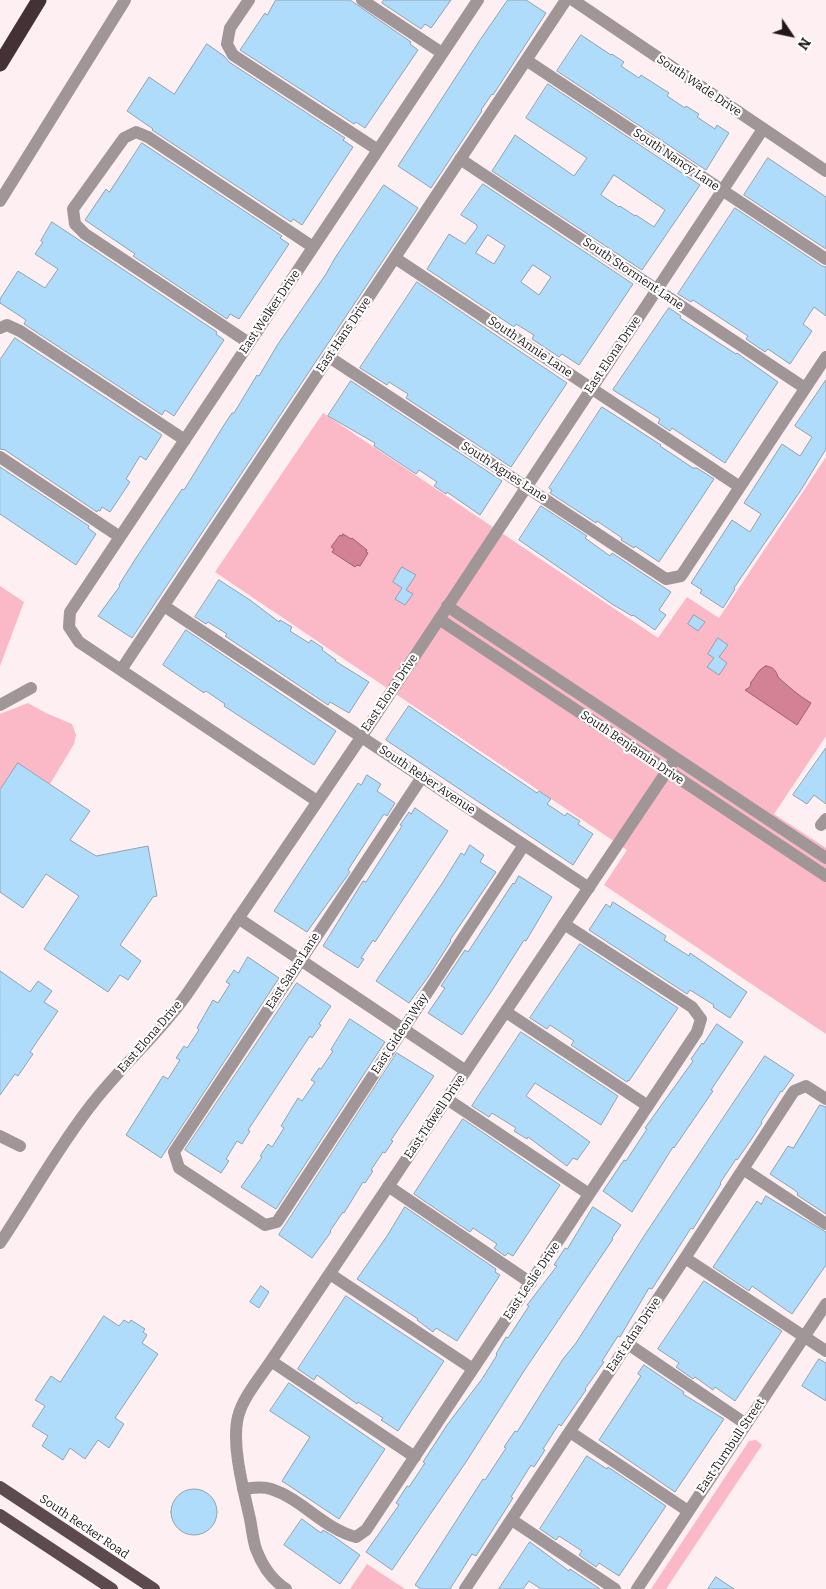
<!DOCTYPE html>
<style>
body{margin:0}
#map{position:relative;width:826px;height:1589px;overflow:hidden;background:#feeff2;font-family:Bitter,serif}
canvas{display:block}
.north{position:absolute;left:766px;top:10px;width:50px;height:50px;-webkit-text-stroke:4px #fff;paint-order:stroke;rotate:124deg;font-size:14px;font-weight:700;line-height:20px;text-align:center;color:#1f1718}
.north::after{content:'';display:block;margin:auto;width:18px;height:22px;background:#1f1718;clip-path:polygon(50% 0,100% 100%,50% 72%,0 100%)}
</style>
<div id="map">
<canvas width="826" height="1589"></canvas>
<div class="north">N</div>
</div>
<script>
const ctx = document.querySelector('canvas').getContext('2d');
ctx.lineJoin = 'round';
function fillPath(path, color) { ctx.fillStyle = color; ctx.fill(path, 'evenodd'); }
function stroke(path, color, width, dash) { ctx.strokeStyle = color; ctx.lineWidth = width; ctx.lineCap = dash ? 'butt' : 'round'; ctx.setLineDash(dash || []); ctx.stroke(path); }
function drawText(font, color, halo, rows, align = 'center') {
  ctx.font = font + ' Bitter,serif'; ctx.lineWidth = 4.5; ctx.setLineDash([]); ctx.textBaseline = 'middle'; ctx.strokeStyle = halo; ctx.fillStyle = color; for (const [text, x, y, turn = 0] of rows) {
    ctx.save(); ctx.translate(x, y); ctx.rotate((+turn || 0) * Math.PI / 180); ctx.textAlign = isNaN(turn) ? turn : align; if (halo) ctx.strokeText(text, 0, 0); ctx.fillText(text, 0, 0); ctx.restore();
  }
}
const green = new Path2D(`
 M323,413L658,638L687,597L719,618L826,457V736L774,814L826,848V1034L604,885L627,850L215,572Z
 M0,586L24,602L0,666Z
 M28,703L46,713L72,724L76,735L74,744L50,784L18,763L0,790V714Z
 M756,1440L762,1445L666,1589H651L749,1441Z
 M367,1564L405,1589H350Z`);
const water = new Path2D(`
 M343,534L351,539L352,538L367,550L366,552L368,553L360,566L357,565L355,567L332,552L334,549L331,547L340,535L342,536Z
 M766,666C773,667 776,670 778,677C789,687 798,695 811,703L797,725L745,690L750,687L751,682C756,677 758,669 766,666Z`);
const building = new Path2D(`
 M276,0H350L411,42L410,44L418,50L365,128L356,122L354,124L240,50L265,13L267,15Z
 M384,0H451L431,28L425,24L421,29L382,3Z
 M508,0H526L546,13L493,95L492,94L481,110L482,111L431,188L398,166L480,40Z
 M581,35L611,55L612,54L624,62L621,66L639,78L641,75L669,93L667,96L685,108L686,106L699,114L697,117L715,129L717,125L729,133L706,170L557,71Z
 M207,44L224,56L229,62L345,138L343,140L353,147L302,225L293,219L291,222L152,130L153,129L127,111L149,77L174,94Z
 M548,84L700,185L642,270L492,171L515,135L574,176L587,158L526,118ZM614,175L665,210L654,227L636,215L635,216L620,206L619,207L601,195Z
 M142,143L282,236L280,238L289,244L239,319L230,314L227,319L133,256L135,254L85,220L106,189L109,192Z
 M768,158L826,197V249L744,195Z
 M483,184L633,284L579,365L562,354L559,357L532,339L534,335L516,324L514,327L427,269L449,234L465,244L477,228V225L461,215ZM488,235L505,246L494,264L476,253ZM533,265L551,277L539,295L521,282Z
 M384,185L418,208L132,638L98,616L120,586L119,585L136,558L182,489L184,490L224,425L232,413H234L257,375L259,376L278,344L326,274L335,258Z
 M735,208L822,266L826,267V316L814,307L803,324L812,331L790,364L768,349L765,352L746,339L748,336L693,300L691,302L678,294Z
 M52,222L217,332L216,334L224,340L174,416L165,410L162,415L24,324L26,320L0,303V299L18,271L45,288L58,269L35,254L43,242L41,241Z
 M417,282L567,383L511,467L406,398L408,394L389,382L387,385L360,368Z
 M669,308L681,316L680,318L736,354L737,353L778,382L725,463L672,428L670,431L658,423L660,419L613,390Z
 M15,338L162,435L146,460L140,456L126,479L130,482L110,512L102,507L100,511L98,510L97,512L5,450L0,449V360Z
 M826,380V449L801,490L734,588L735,589L723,608L700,593L702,590L691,583L732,520L750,532L761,514L744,503L782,444L800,456L812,437L795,426Z
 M351,381L502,481L480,515L447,492L446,494L434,486L437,482L419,470L416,474L374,446L375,443L328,416Z
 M602,407L661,445L660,446L693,468H697L714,479L659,562L635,546L634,548L621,540L622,538L597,521L596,523L550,493L552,490L549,488Z
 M0,467L89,526L88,528L96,534L76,565L0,514Z
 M541,506L587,536L585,538L610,556L612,553L671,592L659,610L666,615L655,630L633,615L632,616L612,604L519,540Z
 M402,567L416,575L406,590L413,594L405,605L395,599L402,588L393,582Z
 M219,580L250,600L279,622L280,620L292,627L290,631L309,643L311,640L323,648L322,650L336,660L335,661L369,682L349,713L330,702L328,705L225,636L227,634L208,622L206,624L195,617Z
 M694,615L705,622L698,631L688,624Z
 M186,630L336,731L314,765L224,706L225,704L206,691L204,693L163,665Z
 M718,638L728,645L719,657L727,663L719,675L707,667L714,658L708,654Z
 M409,706L537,793L539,791L551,799L547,804L565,816L567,813L580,821L578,824L593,834L573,865L386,740Z
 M826,748V804L814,795L807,804L793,795Z
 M18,763L90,811L70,840L96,856L148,846L157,896L153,897L120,945L141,961L128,980L120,975L108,992L44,949L79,896L46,874L23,908L0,892V790Z
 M367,775L381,784L377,791L395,803L387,816L384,814L348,870L350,872L307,932L274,911L358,783L361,785Z
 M415,808L448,831L375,942L373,940L361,958L364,959L358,968L323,946L363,881L366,882L402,826L400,825L409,812L411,814Z
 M470,845L484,855L480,862L496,872L450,940L451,941L428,977L409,1003L376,981L443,882L461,853L464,855Z
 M519,876L552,897L526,941L524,940L493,989L462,1035L428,1013L445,988L441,986L465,950L468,952L513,883L514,884Z
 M613,902L666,936L664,940L689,956L690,953L747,992L730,1018L713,1007L714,1005L690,990L687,994L589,930L606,904L610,907Z
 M580,944L678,1008L629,1081L628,1080L627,1082L571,1045L574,1041L550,1025L547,1029L530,1018Z
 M248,957L279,978L161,1158L126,1135L163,1076L168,1079L180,1060L176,1058L184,1046L187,1048L199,1030L197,1028L213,1000L218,1003L230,984L226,982L234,970L238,973Z
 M0,971L30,992L38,981L52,991L44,1002L58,1011L30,1052L33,1054L18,1076L15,1074L0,1095Z
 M297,983L331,1006L319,1024L321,1025L312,1038L310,1036L248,1130L250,1131L242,1144L237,1141L226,1159L229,1161L221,1173L185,1150Z
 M350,1019L385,1042L276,1209L241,1187L262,1157L260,1156L268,1144L272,1147L284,1128L281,1126L298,1098L302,1101L315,1082L311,1080L319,1068L321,1069L333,1051L331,1050Z
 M717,1024L743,1042L711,1090L713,1091L674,1148L673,1147L632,1212L603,1191L624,1160L626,1161L647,1129L645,1128L693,1061L691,1059L702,1043L703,1044Z
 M521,1032L618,1096L601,1125L535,1083L526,1096L590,1142L577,1160L573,1158L567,1166L528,1137L527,1139L514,1131L516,1128L492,1113L489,1117L472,1106Z
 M397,1053L434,1076L391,1140L393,1141L385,1153L383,1152L371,1170L373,1171L365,1183L363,1182L344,1213L343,1212L330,1231L331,1232L312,1258L279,1235Z
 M765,1056L794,1075L782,1092L781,1091L761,1122L762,1123L751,1140L737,1160L736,1159L720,1183L721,1184L693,1229L691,1228L652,1289L649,1288L620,1337L618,1336L602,1361L604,1362L585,1389L586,1390L561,1426L559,1424L543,1449L545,1450L534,1467L531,1465L511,1497L513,1498L476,1556L472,1554L450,1589H421L415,1585L483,1479L485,1480L506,1448L504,1447L515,1431L517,1432L563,1359L576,1343L646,1233Z
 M820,1105L826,1107V1214L797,1195L798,1193L793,1189L770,1174L788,1146L793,1148Z
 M463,1119L560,1185L513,1256L508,1253L505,1256L494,1248L497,1244L473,1228L470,1232L414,1194Z
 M766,1196L826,1232V1265L792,1314L752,1286L749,1291L713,1267L757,1201L761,1204Z
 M405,1207L496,1269L495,1272L500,1275L457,1341L436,1328L433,1332L417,1320L418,1319L357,1279L387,1236Z
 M593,1207L621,1225L612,1238L613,1239L524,1371L466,1462L392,1570L366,1552L399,1505L396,1503L407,1486L409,1487L425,1463L423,1462L447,1425L482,1379L497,1355L496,1354L506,1337L508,1338L529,1306L527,1305L557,1266L554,1265L565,1248L567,1249Z
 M704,1281L782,1331L735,1401L715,1387L713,1390L695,1377L693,1379L676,1367L679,1363L658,1349Z
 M261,1286L269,1292L259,1308L250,1302Z
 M346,1296L444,1361L398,1431L381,1420L383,1418L358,1402L357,1404L317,1375L314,1380L298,1369Z
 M104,1316L119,1326L124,1320L129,1323L131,1320L145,1329L143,1332L147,1335L142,1343L158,1354L115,1418L124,1424L109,1448L98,1440L85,1459L70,1448L63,1460L42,1446L48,1436L32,1426L45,1406L35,1400L51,1376L60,1382Z
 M819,1359L826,1363V1401L802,1386Z
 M644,1365L684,1392L683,1394L724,1419L675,1492L599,1440L641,1376L638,1374Z
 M289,1383L385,1449L339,1519L282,1481L310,1437L270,1411Z
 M587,1456L607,1469L608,1467L666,1506L619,1576L599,1563L596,1567L579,1555L582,1551L559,1536L556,1540L540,1529Z
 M171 1512a23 23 0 1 1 46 0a23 23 0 1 1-46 0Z
 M302,1519L321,1533L323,1530L333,1536L360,1555L340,1584L284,1545Z
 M530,1542L569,1571L570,1569L600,1589H541L529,1581L523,1589H499Z
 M716,1577L734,1589H708Z`);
const minor = new Path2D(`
 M249,0L230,28L227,44L233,55L378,150
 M362,0L442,53
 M573,0L826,171
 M526,60L826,259
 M460,159L805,388
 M0,201L125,0
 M395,258L740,487
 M0,328L7,325L20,331L185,440
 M249,343L85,234L75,224L73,209L124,138L136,132L148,137L313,247
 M329,357L666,579L681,576L826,357
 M0,457L120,537
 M164,606L589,888
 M447,606L826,858
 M439,619L826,876
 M121,670L566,0
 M0,705L31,688
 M422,777L174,1152L179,1168L265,1225L277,1222L524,845
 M317,801L79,642L69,627L70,612L478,0
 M821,825L826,819
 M238,918L466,1071
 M506,1012L648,1106
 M447,1099L589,1194
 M0,1136L20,1146
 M743,1169L826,1224
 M388,1186L531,1283
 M0,1243C31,1197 58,1147 92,1104C122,1065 159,1034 187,994L362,736L763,129
 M685,1258L826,1351
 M330,1274L473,1369
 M628,1344L746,1424
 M271,1361L415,1457
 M570,1432L688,1511
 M243,1489C252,1488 262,1486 271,1489C302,1499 324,1529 356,1537L366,1530L697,1032L701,1019L692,1007L564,924
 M512,1520L615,1589
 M286,1589C272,1580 262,1565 256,1549C253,1540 252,1529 250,1519C244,1491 231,1445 238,1417C242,1399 260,1377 271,1361L675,759
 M465,1589L685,1258L794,1091L806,1086L826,1099
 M637,1589L826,1304`);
const major = new Path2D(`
 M0,1487L154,1589
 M0,1515L112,1589`);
const highway = new Path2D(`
 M0,64L39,0`);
const streetNames = [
 ["South Wade Drive",699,86,34],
 ["South Nancy Lane",676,160,34],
 ["South Storment Lane",633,274,34],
 ["East Welker Drive",270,312,-56],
 ["East Hans Drive",344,335,-56],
 ["South Annie Lane",530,347,34],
 ["East Elona Drive",613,355,-56],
 ["South Agnes Lane",504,472,33],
 ["East Elona Drive",390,693,-56],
 ["South Benjamin Drive",632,748,34],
 ["South Reber Avenue",427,780,34],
 ["East Sabra Lane",293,971,-57],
 ["East Gideon Way",400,1034,-57],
 ["East Elona Drive",150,1037,-49],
 ["East Tidwell Drive",435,1117,-56],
 ["East Leslie Drive",532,1281,-56],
 ["East Edna Drive",634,1335,-56],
 ["East Turnbull Street",731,1446,-56],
 ["South Recker Road",84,1527,34]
];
fillPath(green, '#fbb8c7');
fillPath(water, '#d38195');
stroke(water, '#9d6170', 1);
fillPath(building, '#afdcfa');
stroke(building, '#90a2af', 1);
stroke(minor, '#a09597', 12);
stroke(major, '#5c4a4e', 12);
stroke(highway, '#433135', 15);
drawText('12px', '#1f1718', '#fff', streetNames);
</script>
